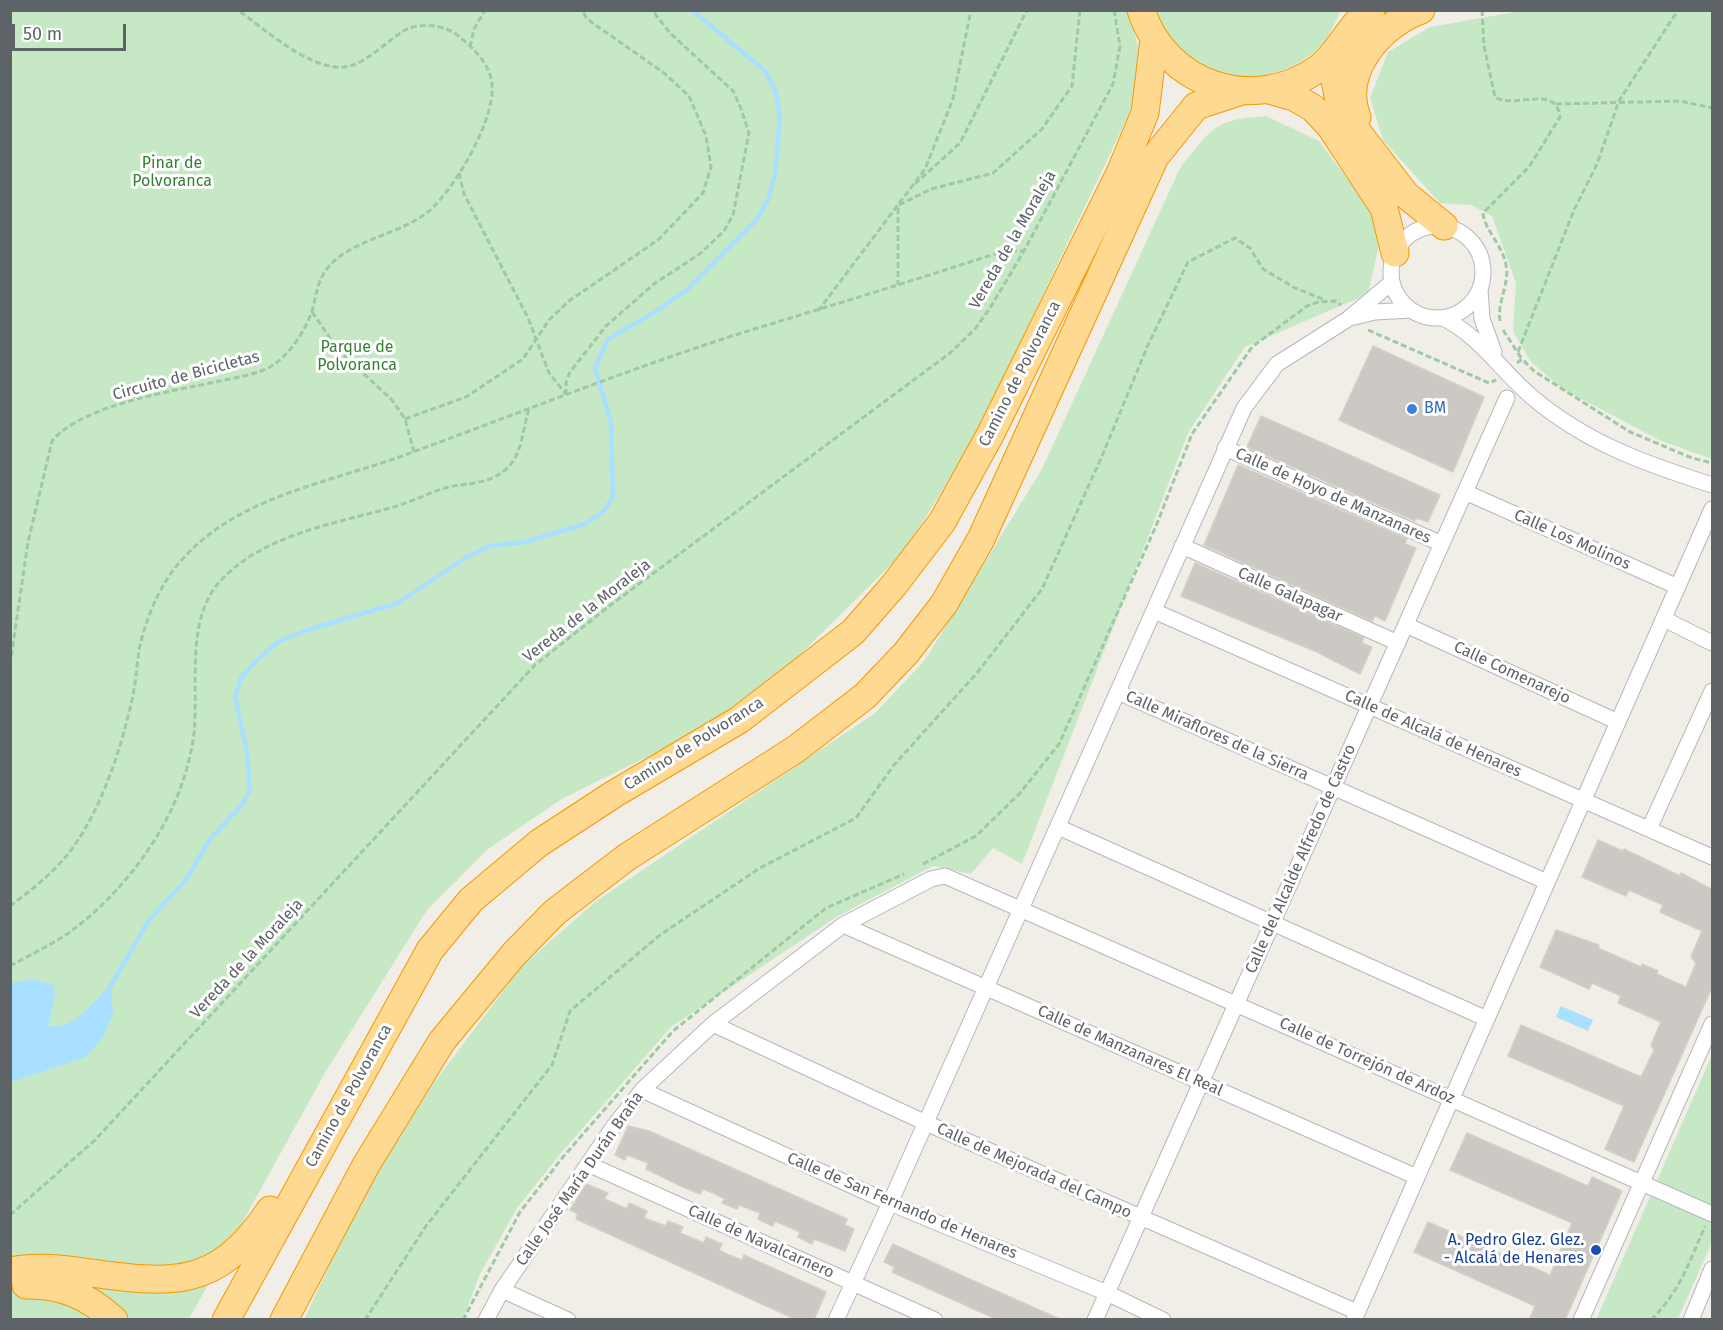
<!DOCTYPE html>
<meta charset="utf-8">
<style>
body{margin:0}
#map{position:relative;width:1723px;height:1330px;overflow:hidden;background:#f0eee7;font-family:"Fira Sans",sans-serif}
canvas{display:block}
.frame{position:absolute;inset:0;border:12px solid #5e6367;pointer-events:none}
.scale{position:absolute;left:12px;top:24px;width:114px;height:27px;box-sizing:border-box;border:3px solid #5e6367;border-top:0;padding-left:8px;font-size:18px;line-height:21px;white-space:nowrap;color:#5e6367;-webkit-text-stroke:4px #fff;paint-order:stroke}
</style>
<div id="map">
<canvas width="1723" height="1330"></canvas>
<div class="frame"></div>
<div class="scale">50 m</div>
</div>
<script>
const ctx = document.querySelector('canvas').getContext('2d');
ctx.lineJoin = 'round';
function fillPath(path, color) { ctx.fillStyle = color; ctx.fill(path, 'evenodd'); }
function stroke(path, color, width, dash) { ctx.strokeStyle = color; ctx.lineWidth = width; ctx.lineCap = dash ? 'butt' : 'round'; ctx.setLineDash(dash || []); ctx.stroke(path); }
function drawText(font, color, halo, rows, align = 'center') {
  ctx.font = font + ' "Fira Sans",sans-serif'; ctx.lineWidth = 6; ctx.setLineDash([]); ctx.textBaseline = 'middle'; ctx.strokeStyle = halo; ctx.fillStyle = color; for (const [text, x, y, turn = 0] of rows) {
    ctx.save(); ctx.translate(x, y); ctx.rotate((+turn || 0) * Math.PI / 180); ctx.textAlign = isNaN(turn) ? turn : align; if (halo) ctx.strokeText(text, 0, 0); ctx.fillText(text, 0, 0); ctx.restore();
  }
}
const green = new Path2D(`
 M1129,10L1140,55L1130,112L977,433L906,550L767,687L681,740L562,799L488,849L427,910L326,1071L189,1319H11L10,11Z
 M1526,10L1712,11V459L1659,440L1563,389L1531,362L1513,331L1516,283L1492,216L1471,205L1440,203L1383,140L1370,98L1388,52L1430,27Z
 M1155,11H1341C1336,20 1332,31 1326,39C1285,91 1200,90 1163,32C1160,26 1158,17 1155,11Z
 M1266,116L1319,141L1383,227L1368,294L1245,347L1188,433L1022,864L993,848L971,874L933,866L838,916L671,1027L561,1153L517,1208L480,1274L463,1319L304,1320L360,1199L433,1084L522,966L595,902L875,713L925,660L1042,469L1180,168C1213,128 1212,120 1266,116Z
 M1712,1055V1242L1678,1319L1596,1320Z`);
const water = new Path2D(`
 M33,979L54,985L55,995L48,1026C78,1029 91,1002 111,985L113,1014L104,1036L86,1057L11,1082V983Z
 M1561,1006L1593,1020L1588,1031L1556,1017Z`);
const stream = new Path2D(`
 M109,989L149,920L185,881L211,838L241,806L250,791L247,752L235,697L241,678L256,661L278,642L307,630L398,603L467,557L489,546L525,542L585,524L603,512L613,497L611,423L595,368L608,339L657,311L689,288L756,220L768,200L775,174L780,119L776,92L765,71L692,10`);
const building = new Path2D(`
 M1373,346L1484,397L1453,472L1339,420Z
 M1261,416L1440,495L1428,522L1417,518L1415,521L1247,447Z
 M1238,465L1407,539L1405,544L1416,548L1385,621L1375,616L1372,621L1204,545Z
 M1195,563L1364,638L1362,643L1372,647L1360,674L1317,652L1181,596Z
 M1598,840L1623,851L1624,849L1680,876L1681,873L1713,890V985L1634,1162L1605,1149L1624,1106L1508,1056L1521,1025L1641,1077L1654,1050L1651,1045L1661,1022L1618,1003L1621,996L1592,983L1589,989L1540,967L1556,930L1599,945L1598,948L1641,967L1642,964L1658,971L1657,974L1686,987L1696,963L1691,957L1702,931L1660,912L1663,905L1629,890L1626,896L1582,877Z
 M628,1126L649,1131L847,1219L845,1225L854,1229L845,1251L814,1239L812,1244L798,1237L800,1232L775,1221L773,1226L766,1223L758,1219L760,1213L739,1205L737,1209L722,1203L725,1199L713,1193L703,1189L700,1194L683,1187L646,1169L648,1163L627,1155L625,1160L615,1155Z
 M1467,1133L1588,1186L1592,1177L1622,1191L1565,1320H1529L1535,1306L1414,1252L1428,1222L1550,1275L1572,1223L1450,1170Z
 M586,1184L608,1193L604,1199L616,1204L627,1209L629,1203L647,1211L644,1218L666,1226L668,1221L683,1227L680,1233L704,1243L706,1237L722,1244L719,1250L729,1255L742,1260L744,1255L826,1292L814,1320H797L576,1219L578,1214L570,1210Z
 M893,1244L967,1278L1062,1320H998L892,1272L895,1267L884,1262Z`);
const path = new Path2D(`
 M1482,10L1484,46L1495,97C1514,110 1556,83 1560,117L1529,167L1483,213C1484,229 1503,246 1506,265C1510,284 1497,301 1500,321
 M470,47L474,29L485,10
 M1556,104L1680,101L1712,108
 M459,173L464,194L528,318L549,373L565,393
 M915,184L960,143L1027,10
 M899,205L931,189L993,173L1042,129L1072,86L1080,10
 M898,208V285
 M818,311L925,169L953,99L971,10
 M312,312L339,351L392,400L405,419L414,452
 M1368,330L1489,383L1496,380
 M1503,330L1522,359
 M1518,352L1574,210L1597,164L1619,101L1678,10
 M1517,363L1522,359L1534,371L1630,432L1692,458L1712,463
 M566,395V382L570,372L606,326L654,284L701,253L724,231L733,215L749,133L740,106L733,91L670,33L652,10
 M405,419L466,397L523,359L549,320L569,301L658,240L703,193L711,167L706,136L689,96L664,73L587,19L582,10
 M10,665L28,542L52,441C83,404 174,391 220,381C238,377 262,374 276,363C292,351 306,329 312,311C317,294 317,279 330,265C356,238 400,235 429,211C455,189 500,113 491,78C486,61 475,50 462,39C447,25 426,22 407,29C389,39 372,58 353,65C318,78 266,30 238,10
 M923,864L976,836L1020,793L1059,744L1156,526L1192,434L1252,347L1307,306L1318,302L1335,301L1341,305
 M10,906C29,892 53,873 68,854C101,812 122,747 133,695C136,680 137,665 139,650C145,621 159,586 179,563C238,494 332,483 413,452C530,409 646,362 764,326C844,302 924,277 1004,251H1024
 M10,966C30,955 51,945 70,932C131,887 185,811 194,733C199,682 184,616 224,577C268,534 333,524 390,508C409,503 426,494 445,488C466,482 486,486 505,470C523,455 522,430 529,409
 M10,1215L95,1140L535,665L608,607L950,353L975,329L990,308L1024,251L1113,84L1120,46L1114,10
 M365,1320L426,1226L552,1065L570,1011L660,935L760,868L856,818L894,765L977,673L1042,589L1102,456L1148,345L1188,262L1235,238L1250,248L1263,269L1295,288L1325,300
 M463,1320L520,1212L563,1157L673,1031L826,908L904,874
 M1651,1320C1680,1291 1689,1263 1705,1226`);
const street = new Path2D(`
 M1391 272a46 46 0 1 1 92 0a46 46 0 1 1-92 0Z
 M1480,289L1482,319L1494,352
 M1354,317L1375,312L1411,310
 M1443,318C1481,337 1500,370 1532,397C1586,443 1646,464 1712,485
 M1225,448L1442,544
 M1465,492L1678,587
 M1182,546L1398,643
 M1154,611L1712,857
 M1664,619L1712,643
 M1406,625L1618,722
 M1118,692L1547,882
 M1058,827L1487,1019
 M1649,829L1712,691
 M843,925L1417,1177
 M713,1024L926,1123L1357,1312
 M642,1090L890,1203L1107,1293L1163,1320
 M588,1164L935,1320
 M502,1290L568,1320
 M486,1320L502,1290L614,1126L642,1090L713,1024L843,925L931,879L945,876L1712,1214
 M836,1320L890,1203L1244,408L1277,364L1348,319L1392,282
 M1095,1320L1507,398
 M1354,1320L1712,509
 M1581,1320L1712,1024
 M1691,1320L1712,1269`);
const highway = new Path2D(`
 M1141,10C1166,86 1254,115 1319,68C1340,52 1349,25 1371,10
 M1340,46L1334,75L1339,101L1359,134L1406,195L1444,226
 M1269,90L1294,97L1313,108L1330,126L1384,208L1395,253
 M1357,117C1339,72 1381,24 1421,10
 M10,1271C35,1266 59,1268 84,1272C171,1284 216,1291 270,1210
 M26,1285C61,1284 88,1296 114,1320
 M226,1320L430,950L471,900L539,843L614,794L739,720L853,632L894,585L942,522L990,435L1120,173L1145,113L1154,40
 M284,1320L366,1165L442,1041L514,954L555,912L627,857L796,749L865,696L906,653L944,604L981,539L1155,157L1196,106L1239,92`);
const markers = [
 [1412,409,6,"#3f7fe0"],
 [1596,1250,6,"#1a4fb4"]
];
const parkNames = [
 ["Pinar de",172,164],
 ["Polvoranca",172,182],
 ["Parque de",357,348],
 ["Polvoranca",357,366]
];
const streetNames = [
 ["Vereda de la Moraleja",1013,240,-60],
 ["Camino de Polvoranca",1020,374,-63],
 ["Circuito de Bicicletas",186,376,-15],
 ["Calle de Hoyo de Manzanares",1333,496,24],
 ["Calle Los Molinos",1572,540,24],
 ["Calle Galapagar",1290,595,24],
 ["Vereda de la Moraleja",587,611,-38],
 ["Calle Comenarejo",1512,673,25],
 ["Calle de Alcalá de Henares",1433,734,24],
 ["Calle Miraflores de la Sierra",1217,736,24],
 ["Camino de Polvoranca",694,744,-32],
 ["Calle del Alcalde Alfredo de Castro",1301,859,-66],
 ["Vereda de la Moraleja",247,959,-47],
 ["Calle de Manzanares El Real",1130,1051,24],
 ["Calle de Torrejón de Ardoz",1367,1061,24],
 ["Camino de Polvoranca",349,1096,-61],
 ["Calle de Mejorada del Campo",1034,1171,24],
 ["Calle José María Durán Braña",580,1179,-55],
 ["Calle de San Fernando de Henares",902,1206,23],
 ["Calle de Navalcarnero",761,1242,24]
];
const shopNames = [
 ["BM",1424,409]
];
const transitNames = [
 ["A. Pedro Glez. Glez.",1584,1241],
 ["- Alcalá de Henares",1584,1259]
];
fillPath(green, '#c7e8c4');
fillPath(water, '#a9e0ff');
stroke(stream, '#a9e0ff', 4.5);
fillPath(building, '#ccc9c4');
stroke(building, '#d5cfc5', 1.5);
stroke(street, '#b4b8bb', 17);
stroke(highway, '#f89700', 29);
stroke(path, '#9dc9a6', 3, [6, 3]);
stroke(street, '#fff', 15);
stroke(highway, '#fdd991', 27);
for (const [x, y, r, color] of markers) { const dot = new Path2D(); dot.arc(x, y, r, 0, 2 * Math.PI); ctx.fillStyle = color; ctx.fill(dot); stroke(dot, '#fff', 2); }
drawText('16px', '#368134', '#fff', parkNames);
drawText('16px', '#5e6367', '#fff', streetNames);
drawText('16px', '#366cbe', '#fff', shopNames, 'left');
drawText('16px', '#164399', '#fff', transitNames, 'right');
</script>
